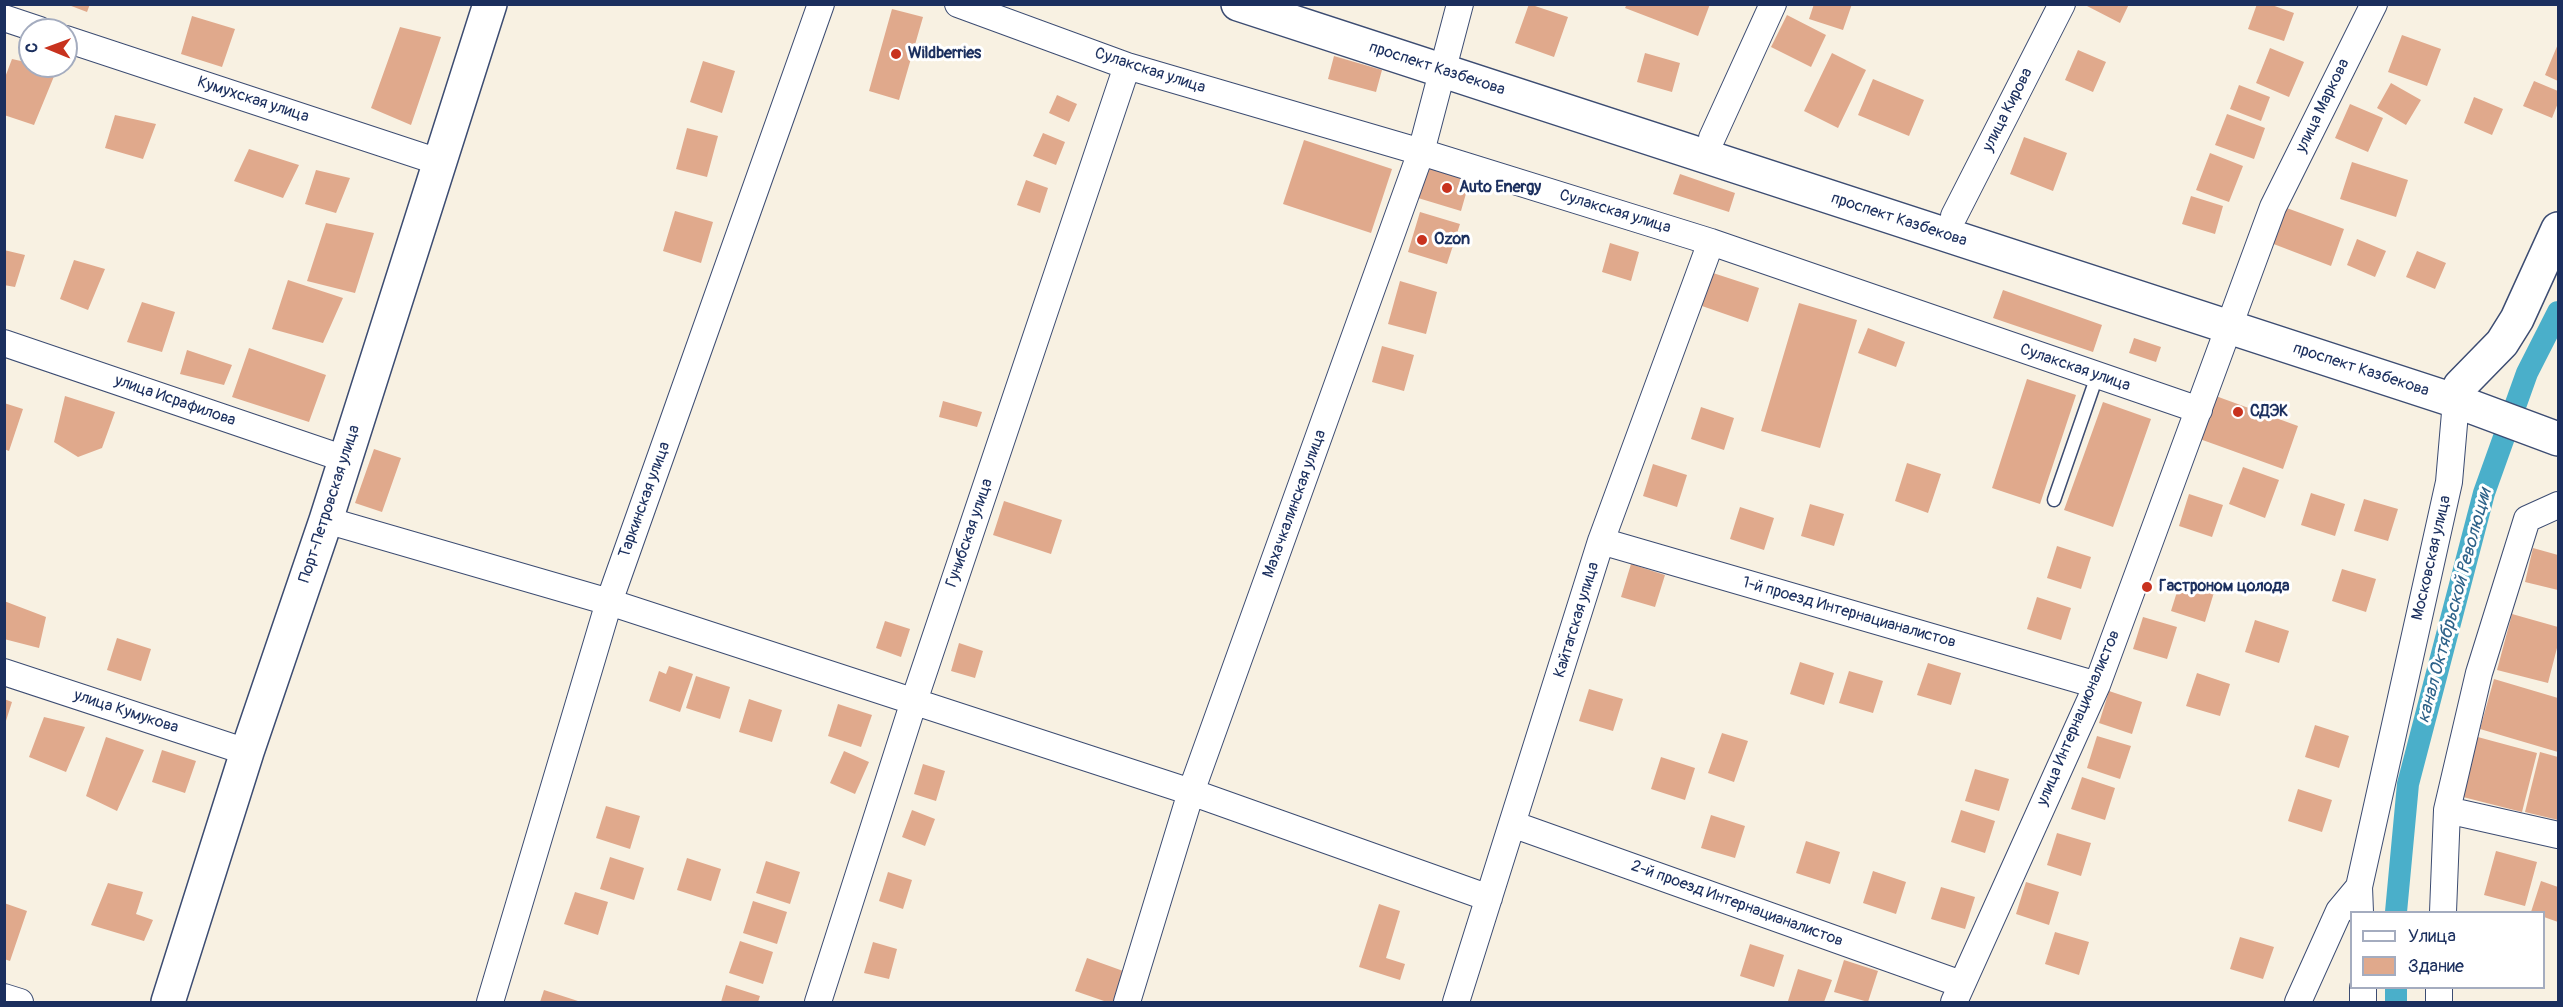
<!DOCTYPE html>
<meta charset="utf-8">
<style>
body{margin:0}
#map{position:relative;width:2563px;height:1007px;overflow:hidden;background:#f8f1e2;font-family:Pangolin,sans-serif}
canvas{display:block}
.frame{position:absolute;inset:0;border:6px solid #1b2f5e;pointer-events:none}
.legend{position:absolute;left:2350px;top:911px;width:195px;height:78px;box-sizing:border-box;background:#fff;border:2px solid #a4acbf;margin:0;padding:8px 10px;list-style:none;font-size:18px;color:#1b2f5e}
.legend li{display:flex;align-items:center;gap:12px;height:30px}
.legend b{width:30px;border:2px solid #a4acbf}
.north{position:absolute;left:18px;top:18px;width:60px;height:60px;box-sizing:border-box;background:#fff;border:2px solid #a4acbf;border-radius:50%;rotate:271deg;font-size:16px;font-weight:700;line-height:24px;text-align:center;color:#1b2f5e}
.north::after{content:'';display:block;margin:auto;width:21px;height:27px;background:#c8321e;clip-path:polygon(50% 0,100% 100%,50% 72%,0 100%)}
</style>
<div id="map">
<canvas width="2563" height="1007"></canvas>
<div class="frame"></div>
<ul class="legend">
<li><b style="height:8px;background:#fff"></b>Улица</li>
<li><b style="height:16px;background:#e0a98c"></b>Здание</li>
</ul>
<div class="north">С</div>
</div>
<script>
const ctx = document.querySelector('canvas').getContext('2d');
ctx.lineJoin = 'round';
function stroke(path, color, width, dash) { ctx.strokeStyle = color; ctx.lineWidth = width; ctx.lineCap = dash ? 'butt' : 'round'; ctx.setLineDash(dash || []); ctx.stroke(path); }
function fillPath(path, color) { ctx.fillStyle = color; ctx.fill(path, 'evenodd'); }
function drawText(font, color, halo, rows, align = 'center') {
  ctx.font = font + ' Pangolin,sans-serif'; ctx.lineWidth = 6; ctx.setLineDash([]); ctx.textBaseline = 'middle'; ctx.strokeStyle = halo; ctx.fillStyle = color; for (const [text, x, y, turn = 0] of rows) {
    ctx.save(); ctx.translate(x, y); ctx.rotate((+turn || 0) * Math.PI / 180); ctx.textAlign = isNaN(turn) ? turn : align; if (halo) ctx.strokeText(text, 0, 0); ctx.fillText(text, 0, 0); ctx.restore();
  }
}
const canal = new Path2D(`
 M2396,912L2408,784L2484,493L2527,373L2558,312
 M2396,988V1002`);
const building = new Path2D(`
 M66,4H90L87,12Z
 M1529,4L1568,17L1554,57L1515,43Z
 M1627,4H1710L1698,36L1625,8Z
 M1814,4H1852L1843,30L1809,19Z
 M2088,4H2129L2120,23L2087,6Z
 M2257,4H2269L2294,13L2284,41L2248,29Z
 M892,9L923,17L899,100L869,91Z
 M1787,15L1826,35L1811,67L1771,47Z
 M192,16L235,29L222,67L181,54Z
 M400,27L441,37L411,125L371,108Z
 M2402,35L2441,49L2427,86L2388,72Z
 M2558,44V81L2545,75Z
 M2270,48L2304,62L2289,97L2256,83Z
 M2078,50L2106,62L2093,92L2065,80Z
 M1645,53L1680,63L1672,92L1637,82Z
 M1832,53L1866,70L1838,128L1804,111Z
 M1334,56L1382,70L1376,92L1328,79Z
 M12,59L30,63V66L57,69L34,125L4,115V80Z
 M703,61L735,71L722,113L690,102Z
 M1873,79L1924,100L1909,136L1858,115Z
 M2534,81L2558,91V103L2552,118L2523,106Z
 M2391,83L2421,100L2406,125L2377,108Z
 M2239,85L2270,97L2261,121L2230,109Z
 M1057,95L1077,104L1069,122L1049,113Z
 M2474,97L2503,109L2492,135L2464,123Z
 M2350,104L2383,118L2368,152L2335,138Z
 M2227,114L2265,128L2254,159L2215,145Z
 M115,115L156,124L143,159L105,148Z
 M687,128L718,136L707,177L676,169Z
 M1043,133L1065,142L1056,165L1033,156Z
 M2024,137L2067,153L2053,191L2010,174Z
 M1304,140L1392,169L1371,233L1283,204Z
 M249,149L299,165L283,198L234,181Z
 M2210,153L2243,166L2229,202L2196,190Z
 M2352,162L2408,180L2396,217L2340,199Z
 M1428,163L1471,176L1461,211L1418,198Z
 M316,170L350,178L336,213L305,204Z
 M1680,174L1735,193L1729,212L1673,194Z
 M1026,180L1048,188L1040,213L1017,205Z
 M2191,196L2223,206L2215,234L2182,224Z
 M2284,207L2344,229L2331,266L2271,243Z
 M675,211L713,222L701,263L663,251Z
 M1420,212L1460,224L1447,264L1408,252Z
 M326,223L374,233L355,293L307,281Z
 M2357,239L2386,251L2375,277L2347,265Z
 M1610,243L1639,252L1631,281L1602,272Z
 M4,250L25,255L15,287L4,285Z
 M2417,251L2446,263L2435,289L2406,277Z
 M74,260L105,269L88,310L60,299Z
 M1713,273L1759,288L1748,322L1702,306Z
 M288,280L343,298L323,343L272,329Z
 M1400,281L1437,292L1426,334L1388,324Z
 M2003,290L2102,325L2093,352L1993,318Z
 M142,302L175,312L162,352L127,342Z
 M1799,303L1857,320L1820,448L1761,431Z
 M1868,328L1905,342L1896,367L1858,353Z
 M2134,338L2161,347L2156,362L2129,353Z
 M1382,346L1414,355L1404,391L1372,382Z
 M249,348L326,375L309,422L232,397Z
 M187,350L232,365L224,385L180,374Z
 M2027,379L2076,395L2040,504L1992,488Z
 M2213,395L2298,426L2283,469L2197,438Z
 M65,396L115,412L102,448L78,457L54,442Z
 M943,401L982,412L977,427L939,417Z
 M2103,402L2151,419L2113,527L2064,510Z
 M4,403L23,409L9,451L4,449Z
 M1701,407L1734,418L1724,450L1691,439Z
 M374,449L401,458L382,512L355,503Z
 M1907,463L1941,474L1928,513L1895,501Z
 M1653,464L1687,475L1677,507L1643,496Z
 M2243,467L2279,480L2265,518L2229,504Z
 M2311,493L2345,504L2335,536L2301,525Z
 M2189,494L2223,505L2212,537L2179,526Z
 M2364,499L2398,509L2388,541L2354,531Z
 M1004,501L1062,520L1051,554L993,535Z
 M1810,504L1844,514L1834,546L1801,536Z
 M1740,507L1774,518L1764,550L1730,539Z
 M2057,546L2091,557L2081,589L2047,578Z
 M2533,548L2558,555V590L2525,582Z
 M1631,564L1665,575L1655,607L1621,597Z
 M2342,569L2376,579L2366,612L2332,601Z
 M2181,579L2215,589L2205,622L2171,611Z
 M2037,597L2071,608L2061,640L2027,629Z
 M4,601L46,617L39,648L4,639Z
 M2512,614L2558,627V644L2548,683L2497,670Z
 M2143,617L2177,627L2167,659L2133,649Z
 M2255,620L2289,631L2279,663L2245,652Z
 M885,621L910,629L901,657L876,648Z
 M117,638L151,649L141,681L107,670Z
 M959,643L983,651L975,678L951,671Z
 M1800,662L1834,673L1824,705L1790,694Z
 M1928,663L1961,673L1951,705L1917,695Z
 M669,666L693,674L680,712L649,701L659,671L666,674Z
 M1849,671L1883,681L1873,713L1839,703Z
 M2197,673L2230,684L2220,716L2186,706Z
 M696,676L730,687L720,719L686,708Z
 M2494,679L2558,698V752L2480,729Z
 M1589,689L1623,699L1613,731L1579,721Z
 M2109,691L2142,702L2132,734L2099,723Z
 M4,699L12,702L5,724H4Z
 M749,699L782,710L772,742L739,732Z
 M838,704L872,715L861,747L828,736Z
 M44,717L85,727L66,772L29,757Z
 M2315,725L2349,736L2339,768L2305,757Z
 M1722,733L1748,741L1734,782L1708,773Z
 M2097,736L2131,746L2120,779L2087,768Z
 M2474,736L2537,753L2522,812L2459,796Z
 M106,737L144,750L117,811L86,796Z
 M162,750L196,761L185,793L152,782Z
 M844,751L869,762L855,794L830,783Z
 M2540,752L2558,757V820L2525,812Z
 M1661,757L1695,768L1685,800L1651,789Z
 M923,764L945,771L936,801L914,794Z
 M1975,769L2009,779L1999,811L1965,801Z
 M2082,777L2115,788L2105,820L2071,809Z
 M2298,789L2332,800L2322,832L2288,821Z
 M606,806L640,816L630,849L596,838Z
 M912,810L935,819L925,846L902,837Z
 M1961,810L1995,821L1985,853L1951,842Z
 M1711,815L1745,826L1735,858L1701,848Z
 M2057,833L2091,843L2081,876L2047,865Z
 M1806,841L1840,852L1830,884L1796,873Z
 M2496,851L2537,862L2525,906L2484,895Z
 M610,857L644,868L634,900L600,889Z
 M687,858L721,869L711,901L677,890Z
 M766,861L800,872L790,904L756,893Z
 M1873,871L1906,882L1896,914L1863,903Z
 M888,872L912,880L903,909L879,901Z
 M2541,881L2558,887V922L2544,917V912H2531Z
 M2026,882L2059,892L2049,925L2016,914Z
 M108,883L143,892L136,914L153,920L144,941L91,925Z
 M1941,887L1975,897L1965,929L1931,919Z
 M575,892L608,902L598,935L564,924Z
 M753,901L787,912L777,944L743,933Z
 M4,903L27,911L10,961L4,959Z
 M1379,904L1400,911L1386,958L1405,964L1400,980L1359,967Z
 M2055,932L2089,942L2079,975L2045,964Z
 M2240,937L2274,947L2263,979L2230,969Z
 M740,941L773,952L763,984L729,973Z
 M873,942L897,949L889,979L864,973Z
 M1750,944L1784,955L1774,987L1740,976Z
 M1087,958L1126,972L1116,1002H1107L1075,991Z
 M1844,960L1878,971L1868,1002L1834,992Z
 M1798,969L1832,980L1824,1002L1788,1001Z
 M726,985L760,996L758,1002H721Z
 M544,990L581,1002H540Z`);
const lane = new Path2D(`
 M2054,500L2097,376`);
const street = new Path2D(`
 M958,4L1127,66L1421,152L1711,242L2199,410
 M4,18L40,30
 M66,39L439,162
 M1712,138L1773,4
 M1954,216L2062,4
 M4,343L345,459
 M326,520L609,602L1191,792L1489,898
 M1601,541L2097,685
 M4,672L247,752
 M2447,810L2558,835
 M1512,824L1961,984
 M2360,912L2359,887L2449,482L2456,401L2460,386
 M2443,912L2447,810L2479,673L2527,519L2558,505
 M2363,988V1002
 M4,997L20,1002
 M490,1002L609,602L821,4
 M818,1002L914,701L1127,66
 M1127,1002L1191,792L1421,152L1460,4
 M1456,1002L1601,541L1711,242
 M1954,1002L2097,685L2273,207L2374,4
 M2298,1002L2339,911L2359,887
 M2439,1002V988`);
const secondary = new Path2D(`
 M2460,386L2502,343L2517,319L2558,229
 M168,1002L247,752L326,520L490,4`);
const highway = new Path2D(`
 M1238,4L2456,401L2558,439`);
const markers = [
 [896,54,6,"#c8321e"],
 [1447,188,6,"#c8321e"],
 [1422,240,6,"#c8321e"],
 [2238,412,6,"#c8321e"],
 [2147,587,6,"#c8321e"]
];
const poiNames = [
 ["Wildberries",908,54],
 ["Auto Energy",1459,188],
 ["Ozon",1434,240],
 ["СДЭК",2250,412],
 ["Гастроном цолода",2159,587]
];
const streetNames = [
 ["проспект Казбекова",1437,69,18],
 ["Сулакская улица",1150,71,18],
 ["Кумухская улица",253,100,18],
 ["улица Маркова",2323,106,-64],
 ["улица Кирова",2008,110,-63],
 ["Сулакская улица",1615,212,17],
 ["проспект Казбекова",1899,220,18],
 ["Сулакская улица",2075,368,19],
 ["проспект Казбекова",2361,370,18],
 ["улица Исрафилова",175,401,19],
 ["Таркинская улица",645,500,-70],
 ["Порт-Петровская улица",330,504,-72],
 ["Махачкалинская улица",1295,504,-70],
 ["Гунибская улица",970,533,-71],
 ["Московская улица",2432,558,-77],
 ["1-й проезд Интернацианалистов",1849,613,16],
 ["Кайтагская улица",1577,620,-73],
 ["улица Кумукова",126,712,18],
 ["улица Интернационалистов",2079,718,-67],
 ["2-й проезд Интернацианалистов",1737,904,20]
];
const waterNames = [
 ["канал Октябрьской Революции",2455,606,-75]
];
stroke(canal, '#4aafca', 22);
fillPath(building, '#e0a98c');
stroke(lane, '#3c4c72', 15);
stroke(street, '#3c4c72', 28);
stroke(secondary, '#3c4c72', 36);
stroke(highway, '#3c4c72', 36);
stroke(lane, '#fff', 12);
stroke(street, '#fff', 26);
stroke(secondary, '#fff', 33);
stroke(highway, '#fff', 33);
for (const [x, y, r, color] of markers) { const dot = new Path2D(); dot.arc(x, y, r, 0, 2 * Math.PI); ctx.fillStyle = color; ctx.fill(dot); stroke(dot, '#fff', 2); }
drawText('bold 16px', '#1b2f5e', '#fff', poiNames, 'left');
drawText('16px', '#1b2f5e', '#fff', streetNames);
drawText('italic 18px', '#2e6289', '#fff', waterNames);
</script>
